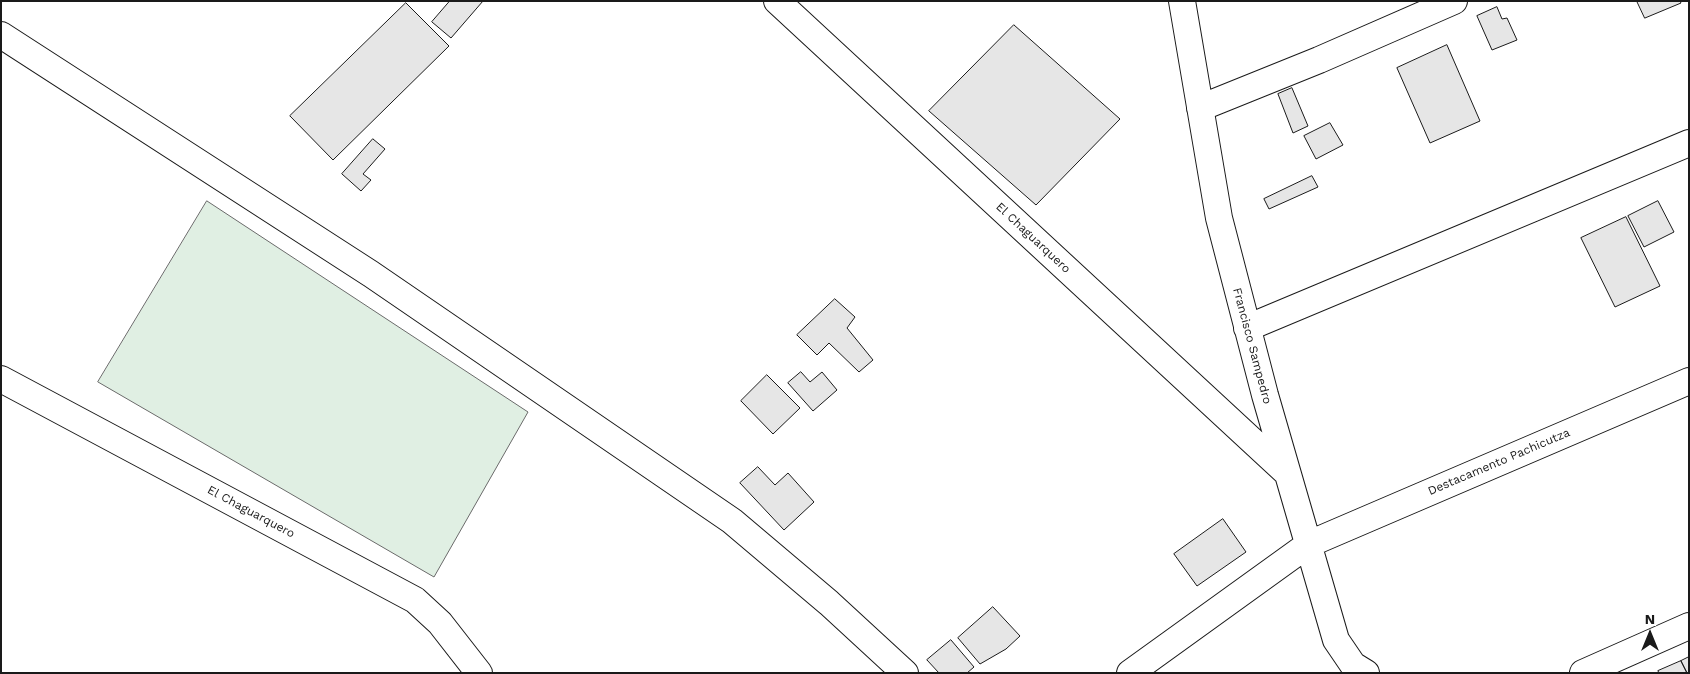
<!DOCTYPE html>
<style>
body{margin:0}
#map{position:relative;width:1690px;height:674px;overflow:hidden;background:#fff;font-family:"Work Sans",sans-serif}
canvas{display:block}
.frame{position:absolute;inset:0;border:2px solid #1a1a1a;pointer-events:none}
.north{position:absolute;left:1625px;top:609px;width:50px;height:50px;-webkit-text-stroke:4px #fff;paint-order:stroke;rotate:0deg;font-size:14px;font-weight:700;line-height:20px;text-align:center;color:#1a1a1a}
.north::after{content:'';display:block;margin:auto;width:18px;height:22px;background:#1a1a1a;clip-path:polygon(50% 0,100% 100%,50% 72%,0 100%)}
</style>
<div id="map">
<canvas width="1690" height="674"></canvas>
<div class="frame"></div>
<div class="north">N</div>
</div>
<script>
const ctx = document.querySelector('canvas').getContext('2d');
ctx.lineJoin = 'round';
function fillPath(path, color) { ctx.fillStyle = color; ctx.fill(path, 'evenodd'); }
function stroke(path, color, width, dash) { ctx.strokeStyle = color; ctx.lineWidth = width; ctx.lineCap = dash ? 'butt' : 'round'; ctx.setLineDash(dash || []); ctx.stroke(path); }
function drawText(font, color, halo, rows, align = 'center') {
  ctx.font = font + ' "Work Sans",sans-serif'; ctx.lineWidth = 4; ctx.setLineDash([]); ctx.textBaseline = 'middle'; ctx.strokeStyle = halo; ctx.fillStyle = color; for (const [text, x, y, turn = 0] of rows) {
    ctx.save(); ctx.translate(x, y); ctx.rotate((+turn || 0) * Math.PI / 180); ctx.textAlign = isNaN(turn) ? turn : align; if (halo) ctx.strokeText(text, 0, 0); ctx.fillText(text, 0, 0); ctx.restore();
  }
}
const green = new Path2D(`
 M207,201L528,412L434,577L98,382Z`);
const building = new Path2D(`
 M450,1H483L451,38L432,22Z
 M1637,1H1680L1681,3L1645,18Z
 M406,3L449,46L333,160L290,116Z
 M1497,7L1502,19L1507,18L1517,40L1492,50L1477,16Z
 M1014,25L1120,119L1036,205L929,111Z
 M1447,45L1480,121L1430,143L1397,68Z
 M1292,88L1308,126L1293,133L1278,94Z
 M1330,123L1343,145L1316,159L1304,136Z
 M373,139L385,149L363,174L371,180L361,191L342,174Z
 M1312,176L1318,187L1269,209L1264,199Z
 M1658,201L1674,232L1644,247L1628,216Z
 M1626,217L1660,286L1615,307L1581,238Z
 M835,299L855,317L847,328L873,360L859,372L829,343L817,355L797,335Z
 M801,372L810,382L822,372L837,390L813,411L788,383Z
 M767,375L800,408L773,434L741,401Z
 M758,467L775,485L788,473L814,502L784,530L740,483Z
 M1223,519L1246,552L1197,586L1174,554Z
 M993,607L1020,636L1006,649L980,664L958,638Z
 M951,640L974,667L967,673H939L927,660Z
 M1689,657V673H1687L1681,661Z
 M1681,661L1687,673H1659L1658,671Z`);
const minor = new Path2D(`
 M777,1L1287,473
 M1182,1L1219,218L1265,395L1336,640L1353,665L1366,673
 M1,35L371,274L732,521L829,603L905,673
 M1200,108L1319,60L1454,1
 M1247,328L1689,143
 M1,379L415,600L440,623L479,673
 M1130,673L1309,544L1689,381
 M1583,673L1689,626`);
const streetNames = [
 ["El Chaguarquero",1033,238,43],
 ["Francisco Sampedro",1252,346,75],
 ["Destacamento Pachicutza",1499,462,-23],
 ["El Chaguarquero",251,512,28]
];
fillPath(green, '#e0efe3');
stroke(green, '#6a6a6a', 1);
fillPath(building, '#e6e6e6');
stroke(building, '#1a1a1a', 1);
stroke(minor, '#1a1a1a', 28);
stroke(minor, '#fff', 26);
drawText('12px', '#1a1a1a', '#fff', streetNames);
</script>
